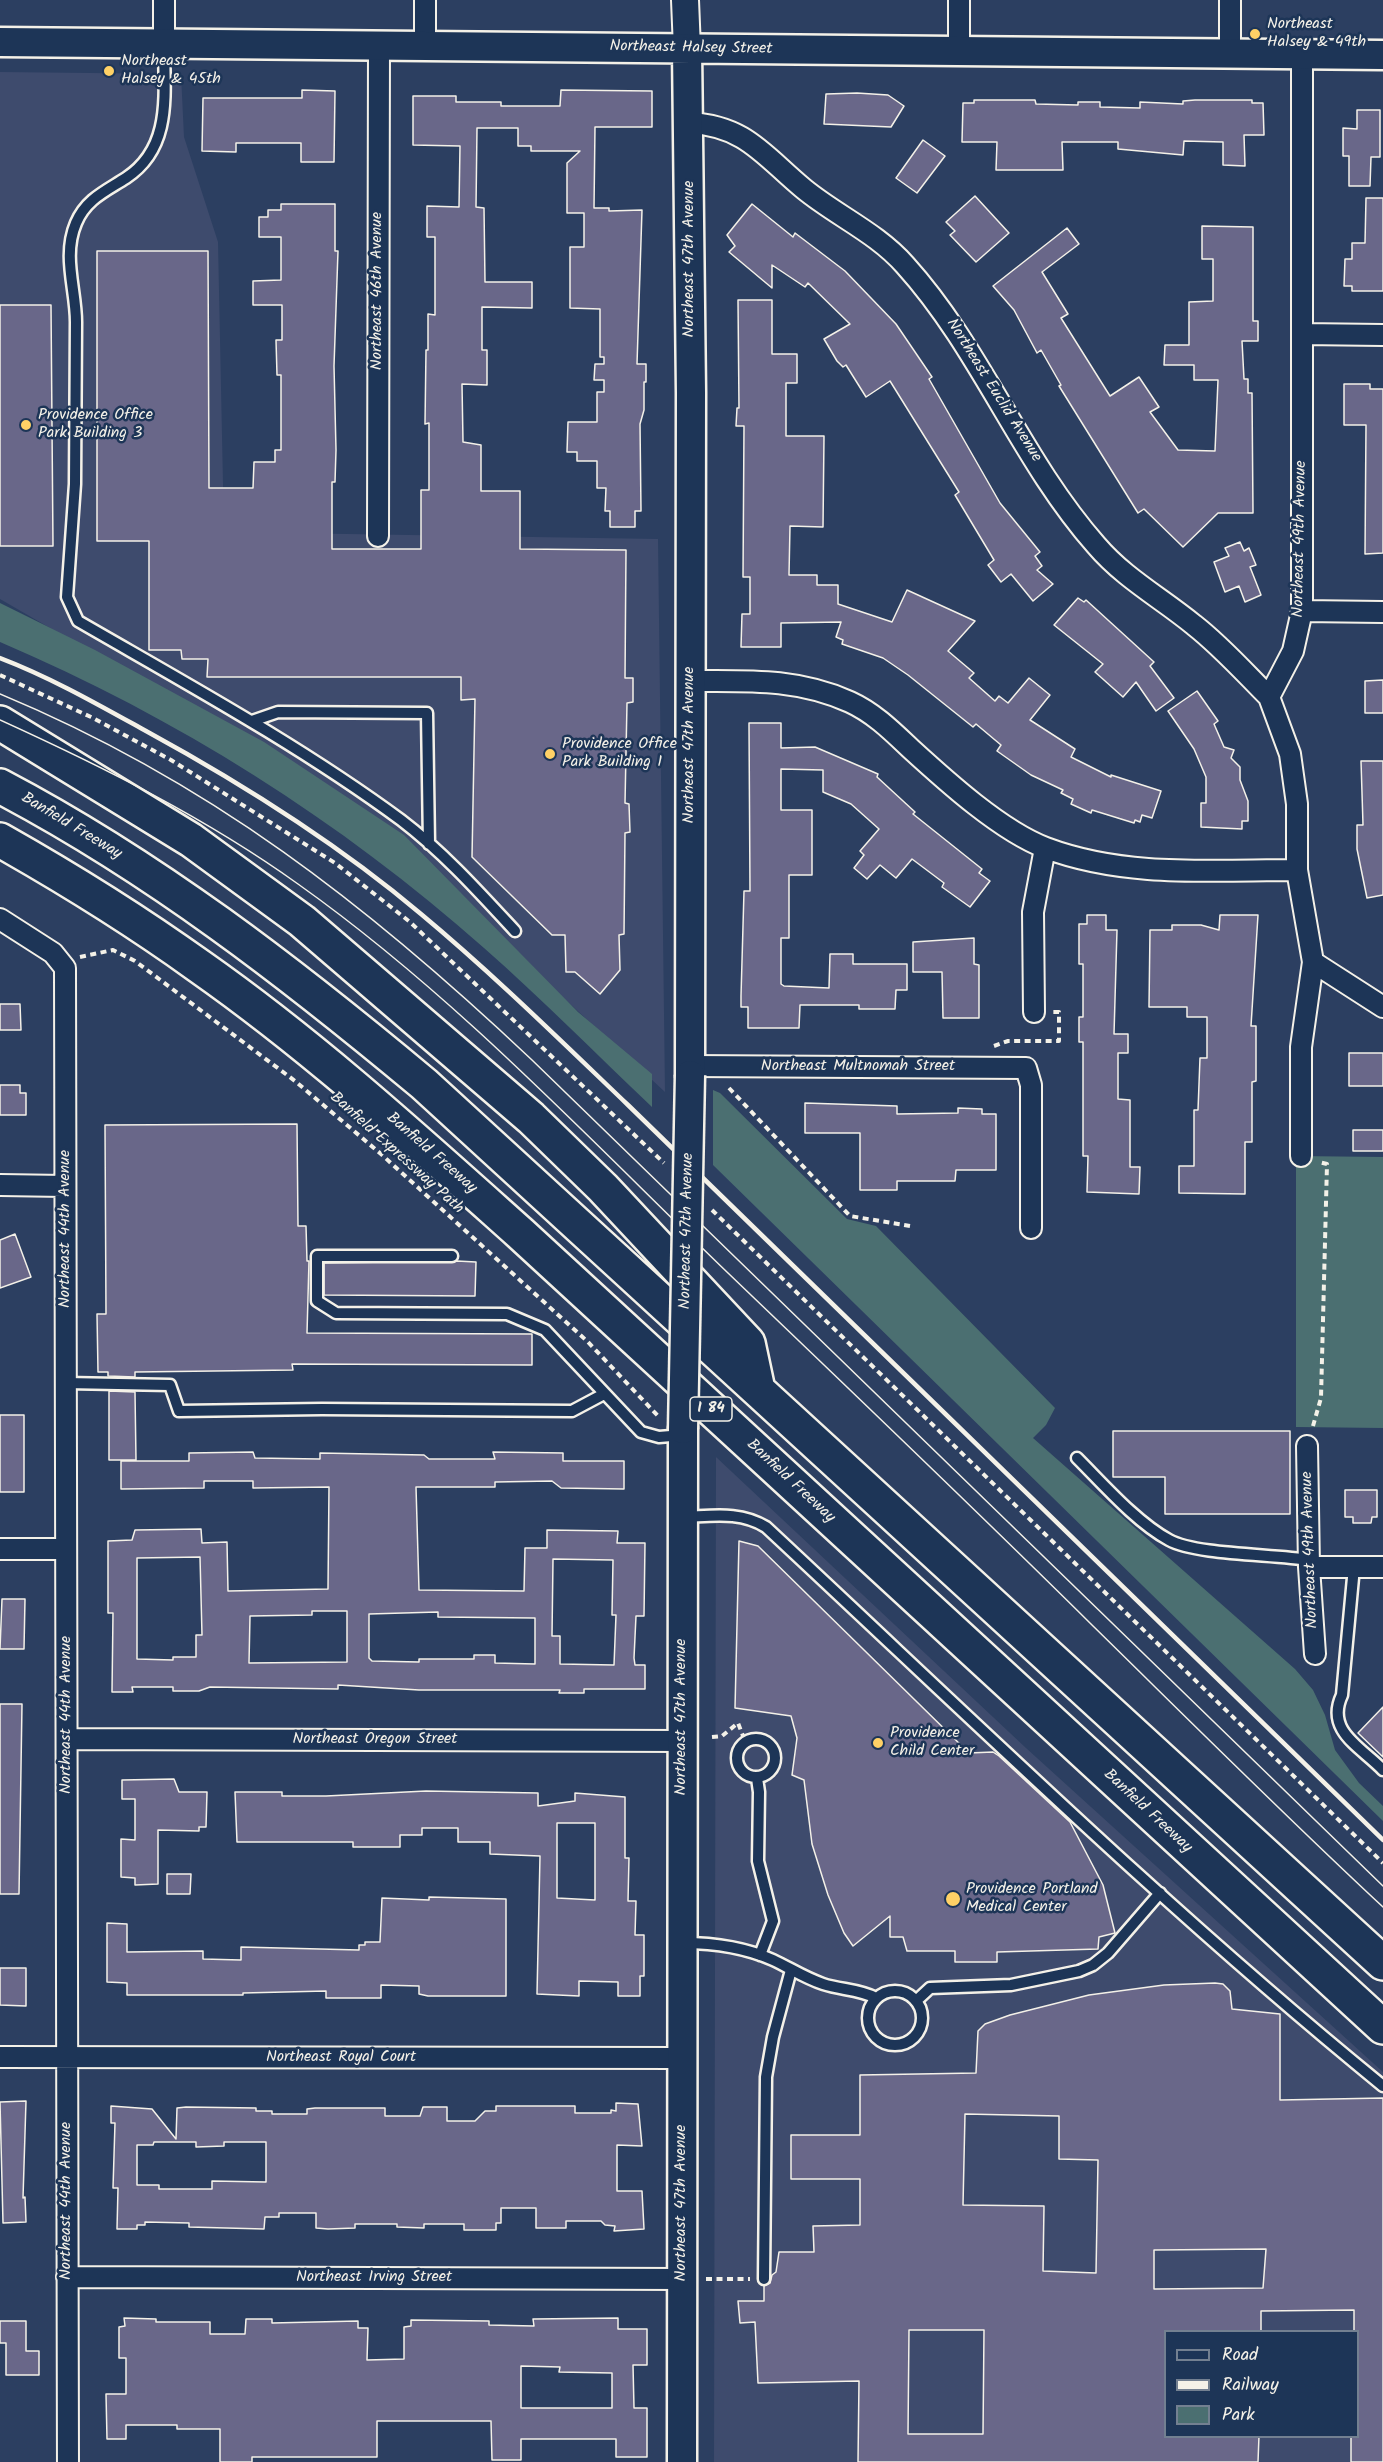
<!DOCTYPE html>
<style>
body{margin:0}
#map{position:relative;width:1383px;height:2462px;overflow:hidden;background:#2c3f61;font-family:Kalam,sans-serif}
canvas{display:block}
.legend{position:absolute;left:1164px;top:2330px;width:195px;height:108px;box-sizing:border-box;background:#1d3557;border:2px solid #738091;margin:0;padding:8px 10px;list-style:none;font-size:18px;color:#f4f1e8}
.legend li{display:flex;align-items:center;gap:12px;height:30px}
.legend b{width:30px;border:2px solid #738091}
</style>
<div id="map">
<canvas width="1383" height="2462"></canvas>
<ul class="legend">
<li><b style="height:8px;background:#1d3557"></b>Road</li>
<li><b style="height:8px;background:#f4f1e8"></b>Railway</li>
<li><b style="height:16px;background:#4b6f71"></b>Park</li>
</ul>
</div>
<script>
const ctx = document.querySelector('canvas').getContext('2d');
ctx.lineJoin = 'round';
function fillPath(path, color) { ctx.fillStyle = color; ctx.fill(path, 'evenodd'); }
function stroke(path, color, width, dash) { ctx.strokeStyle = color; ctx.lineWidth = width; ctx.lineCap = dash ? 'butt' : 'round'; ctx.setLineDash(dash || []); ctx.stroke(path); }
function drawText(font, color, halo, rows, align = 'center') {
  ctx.font = font + ' Kalam,sans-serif'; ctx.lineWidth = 5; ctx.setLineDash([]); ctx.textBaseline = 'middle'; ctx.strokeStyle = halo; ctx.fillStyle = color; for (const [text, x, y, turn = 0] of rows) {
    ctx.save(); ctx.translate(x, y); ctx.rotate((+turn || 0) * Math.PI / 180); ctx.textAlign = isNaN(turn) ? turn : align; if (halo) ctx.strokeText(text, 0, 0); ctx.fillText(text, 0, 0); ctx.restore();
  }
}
const built = new Path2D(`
 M0,72L181,74L184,137L218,242L224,532L658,539L665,1092L401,847L261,750L0,599Z
 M716,1457L1026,1748L1383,2072V2462H714ZM1166,2332H1358V2436H1166Z`);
const green = new Path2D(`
 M0,603L95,650L264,742L404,835L578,1012L652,1074V1107C596,1054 542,999 484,948C341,821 176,717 0,642Z
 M713,1090L720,1093L847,1219L876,1226L1055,1408L1046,1425L1033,1438L1295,1669L1313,1690L1325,1715L1335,1750L1359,1783L1383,1806V1821L713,1165Z
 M1296,1156L1383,1157V1428L1296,1427Z`);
const building = new Path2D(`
 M302,90L335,91L334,162H301V143H236V152L202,151L203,98H302Z
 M561,90L652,91V127H595L594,208H609V211L642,210L637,364H646V382H644V410L640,424L641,511H635V527H610V511H605L606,488H597V461H577V452H567L568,422H597V392H604V380H594L595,364H604V357H600V309L570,308V247H584V213H567V163L580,151H531V146H518V128H477L476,207L484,208L485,282H532V308L482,307V350H487V385L462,384L463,442L481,445V491H520V549L626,550L625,678H633V702L627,703L625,803L629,804L630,832L625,833L624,934L619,935L620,970L600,994L575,972H566L565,935H552L472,857L475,699L461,700V677H207L208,659H182L181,650H149V541H97V251H208L209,488H253L254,462H275V450H281V375H277L276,340H282V305H253V281L281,280V237H259V217H268V210H281V204H335V251H338L334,366L336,450L335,482H332V549H421V490H429V423L425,424L426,350H428V314L435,315V237H427V206L459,207L460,146L413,145V96H456V102H501V106H560Z
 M857,93L888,95L904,106L891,127L824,124L826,94Z
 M974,100H1035L1036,104L1078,105V102H1100V107L1140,108V102L1183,104V101L1195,100H1252V103H1263L1264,135H1244L1245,166L1223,165V142L1184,141L1183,155L1118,149V142H1062L1063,170H996L997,142H962L963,103H974Z
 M1357,110H1380V157H1371L1370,186H1349V156H1343V128L1357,129Z
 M923,140L945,156L917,193L896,178Z
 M975,196L1009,233L976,262L950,235L955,231L946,222Z
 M1366,198H1383V291H1352V286H1344L1345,259H1352V243H1365Z
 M752,204L793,237L795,233L845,271L896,324L932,377L929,379L1000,503L1040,552L1035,556L1042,566L1037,570L1053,584L1033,601L1011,574L1001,582L988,565L994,560L955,495L959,492L890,381L866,397L846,365L843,367L837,361L824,339L850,324L808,283L805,287L772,265V288L729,252L735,246L727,235Z
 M1202,226L1253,227V321H1258V341H1242L1244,379H1248V393H1252L1253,513H1218L1183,547L1144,509L1138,513L1059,386L1061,385L1041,350L1037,353L1014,310L993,286L1067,228L1079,244L1042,272L1068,314L1061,318L1110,396L1139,377L1159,407L1150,412L1178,450L1215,451L1218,380H1194V365H1164L1165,345H1189V302L1213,301V259H1202Z
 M738,300H772V354H797V383H786V436H824L823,527L790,526L789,575H817V585H838V604L892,622L907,590L975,621L948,651L974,673L969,678L995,701L999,696L1008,703L1029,678L1050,695L1030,720L1075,749L1071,757L1111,777V775L1161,791L1152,818L1142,815L1140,822L1135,820L1134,823L1092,810L1091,813L1071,804L1073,799L1061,793L1063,790L1031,775L997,751L1001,745L976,724L973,727L908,675L883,658L842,644L843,640L836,637L841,622L781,623V647H741L742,614H750V577H743L744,426H736L737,408H739Z
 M0,305H51L53,546H0Z
 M1344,384H1370V389H1383V553L1365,554L1366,425H1344Z
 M1240,542L1244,551L1249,548L1256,565L1250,567L1261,595L1245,602L1239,586L1225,592L1214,562L1229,556L1225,548Z
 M1078,598L1084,602L1086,600L1154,662L1150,666L1174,698L1156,711L1136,682L1123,697L1095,672L1103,664L1054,625Z
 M1383,680V713H1365V681Z
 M1197,691L1218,721L1214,724L1224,747L1234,750L1231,758L1240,767V780L1248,801V821H1242V829L1201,827V803H1206V777L1194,749L1168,711Z
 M749,723H781V748L815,747L878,774L877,777L915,812L913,814L982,869L979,873L990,881L970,907L942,887L944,883L912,859L896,878L880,865L867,879L854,868L864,855L860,851L879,829L851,804L823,792V770L781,769V810H812V875H789V938H781V984L784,986L829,988L830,954H853V964H907V990H896L895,1009H859V1005H800L799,1028H748V1007H741V996L744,891H750Z
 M1361,761H1383V895L1367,898L1357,849V825H1363Z
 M1087,915H1106V930H1117L1114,1034H1128V1053H1118V1099L1130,1100V1167H1140L1139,1194L1087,1192L1088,1156H1083V1042H1079V1017H1083V964H1079V924H1087Z
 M1220,915H1258L1251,1026H1256V1081L1252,1082V1142H1245V1194L1179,1193V1166H1194V1110H1198L1200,1058H1207V1017H1187V1007H1149L1150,930H1172V925H1201L1219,930Z
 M974,938V964L979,965V1018H943L942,972H913V942Z
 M0,1004H20L21,1030H0Z
 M1349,1053H1383V1086H1349Z
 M0,1085H20V1093H26V1115H0Z
 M805,1103L897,1106V1114L958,1113V1108L982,1109V1114H996V1170H956L955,1181H897V1190H860V1133H805Z
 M297,1124L298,1226H306L307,1261H309L307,1333L532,1334V1365L292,1364L293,1370L135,1372V1377L108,1376V1372H98L97,1314H106L105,1125Z
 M1353,1130H1383V1151H1353Z
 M15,1234L31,1277L0,1288V1240Z
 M457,1261L476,1262L475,1296L324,1295V1263Z
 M109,1391L135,1392L136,1460H109Z
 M0,1415H24V1492H0Z
 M1113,1431H1290V1514H1165V1477H1113Z
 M253,1452L255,1458L320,1459V1453L424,1455L429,1459H495L493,1452L563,1453V1461H624V1489L561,1488L552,1481L495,1482V1487H416L419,1590L524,1591L525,1548H547V1530L618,1531L617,1543H645L644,1616H636L634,1658L635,1665H645V1689H584V1693H559L560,1690H419L338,1685V1689L210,1687L199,1691H173V1687H132L133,1692H112L113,1613H108V1541L132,1540L135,1530L201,1529L202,1543L227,1542L228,1591L328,1589L329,1487L253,1488V1481H204V1488L121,1489V1461H189V1453ZM200,1557L202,1635H196V1657H173V1660L137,1659V1558ZM553,1559L613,1560L612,1615H616L614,1665L560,1664V1636H552ZM312,1611H347V1662L249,1663L250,1616L312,1615ZM438,1612V1617L535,1618V1664L495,1663V1655H474V1659H419V1662L372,1661L369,1658V1614Z
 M1345,1490H1377V1517H1372L1371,1523H1353V1517H1345Z
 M739,1541L758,1546L969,1753L993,1752L999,1756L1070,1822L1103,1885L1115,1933L1099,1937L1098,1949L997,1952V1962H955V1951H907L903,1937H890V1916L853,1946L844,1933L828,1895L812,1844L804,1780L792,1775L797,1738L791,1716L735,1708Z
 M2,1599H25L24,1649H0Z
 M0,1704H22L19,1894H0Z
 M1383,1707V1757L1358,1733Z
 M174,1779L179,1792H207L206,1827H199V1831L158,1830V1884L135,1885V1878L121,1877V1839L135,1840V1799H122V1780Z
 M426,1791L538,1793V1806L575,1801V1793L625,1797V1858H629L628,1901H636L635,1935H644V1976H640V1996H618V1982L579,1981V1996L537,1994L540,1856L490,1854V1842H458V1828H422V1835H400V1847H353V1842H237L235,1792H282V1796H326ZM557,1823H595V1900L557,1898Z
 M167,1874H191L190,1894H167Z
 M429,1897L506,1899V1996H428L419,1994V1986L381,1985V1998H326V1991L243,1993V1995H127V1983L107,1982V1923L127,1924V1952L203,1951V1959L241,1960V1947L359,1950V1945H365V1942H380L382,1898L429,1900Z
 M0,1968H26V2006L0,2005Z
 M1215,1983L1223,1984L1230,1991L1232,2009L1280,2014V2100L1383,2098V2462H1351V2436H1358V2331H1354V2310L1261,2311V2331H1166V2436H1259L1258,2462H858L859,2381L758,2383L755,2322L740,2323L738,2301H764V2286L770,2283L772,2275L776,2272L779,2252H814L813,2226L860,2225V2179H791V2135H860V2075L976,2073L978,2031L985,2024L1010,2015L1089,1995L1164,1985ZM965,2114L1059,2116V2159L1098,2160L1096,2273L1043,2271L1044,2206L963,2205ZM1266,2249L1263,2288L1154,2289V2250ZM909,2330H984L983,2434H908Z
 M26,2101L23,2198L25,2197L26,2222L3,2223L0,2102Z
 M616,2103L638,2104L642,2146L617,2145V2191H642L644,2229L614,2231L615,2226L605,2225L601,2221H566V2228H536V2208H501V2223H496V2230H464V2224H424V2228L397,2227V2224H355V2228L328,2229L316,2228V2213H279V2217H265L264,2229L189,2227V2223L145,2222V2225H137V2229H117L118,2188H113L115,2123H111V2106L152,2109L176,2139L177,2108L186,2107L256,2108V2111H272V2114H307V2109L315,2108H385V2116H420L423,2107H447V2121H475L485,2111H496V2106H575V2113H611V2110L616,2111ZM154,2142H196V2147L224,2146V2142H266V2182L212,2181V2189H159V2185H137V2145H153Z
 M124,2318L156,2319V2322H210V2334H245L246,2319H272V2323L358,2321V2328H368L367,2360L404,2359V2327L411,2326V2320L489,2321V2325L534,2326L533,2319L618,2318V2329H647V2365H633L634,2408H647V2457H616V2439H521V2460H492L491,2421H377V2457H252V2462H220V2429H177V2425H126V2439H107L106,2394H126V2358H119V2327L125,2326ZM521,2366L560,2367L559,2372L612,2373V2408H521Z
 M0,2321H26V2351H39V2375H6V2343H0Z`);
const path = new Path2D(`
 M0,675L91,717L171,760L335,863L410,922L664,1163
 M80,957L113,950L135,961L295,1081L381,1154L588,1342L659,1417
 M994,1046L1008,1041H1059V1012H1053
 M729,1088L850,1216L910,1226
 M712,1210L1383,1863
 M1313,1426L1321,1398L1327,1164L1319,1162
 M712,1737L722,1736L738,1723L745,1741
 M706,2279H750`);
const service = new Path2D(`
 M164,44C164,93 173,147 126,178C106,191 86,199 76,223C62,256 76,289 76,322L75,484L67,597L78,621C187,684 299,745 401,820C443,852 479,892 515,931
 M252,721L278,712L427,713L429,844
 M452,1256H317V1301L336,1313L507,1314L545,1330L641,1432L659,1437L683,1435
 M66,1383L170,1385L179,1411L322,1409L572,1411L604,1394
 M1077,1458C1103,1484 1137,1523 1169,1540C1196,1555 1274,1554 1309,1560
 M684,1517C713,1516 740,1511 766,1527C969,1716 1168,1911 1383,2086
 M1354,1567L1342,1695C1325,1731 1361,1747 1383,1770
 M737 1758a19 19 0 1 1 38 0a19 19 0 1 1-38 0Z
 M757,1778L759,1792L758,1861L773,1921L760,1955
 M683,1943C715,1943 744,1947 773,1960C790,1968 805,1978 823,1984C841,1990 859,1989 876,1998
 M868 2018a27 27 0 1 1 54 0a27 27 0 1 1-54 0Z
 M916,2001L930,1988L1011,1985L1079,1971L1093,1965L1108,1953L1160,1893
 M764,2279L766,2077L773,2037L791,1970`);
const minor = new Path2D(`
 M425,0V46
 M959,0V52
 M164,44V0
 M1230,54V0
 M690,123C746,126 764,156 804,189C837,216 877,233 905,265C981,349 1021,460 1096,545C1124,578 1161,598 1194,625C1221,646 1245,673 1269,697
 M1302,334L1383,335
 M378,536L379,46
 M1302,611L1383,612
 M690,681C747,681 797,678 850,702C874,713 892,731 911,749C946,781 1001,831 1046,848C1126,878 1213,870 1297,870
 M0,919L53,953L65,968L68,2462
 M1313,962L1383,1007
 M1034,1012L1033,912L1045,848
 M690,1066L1026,1068L1031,1085V1228
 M1301,1156V1047L1313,962L1297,870V804L1290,754L1269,697L1293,651L1302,611V54
 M0,1185L65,1186
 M1307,1446L1309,1567L1315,1654
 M0,1549H66
 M1309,1567H1383
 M68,1739L682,1741
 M0,2057L682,2058
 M67,2277L682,2279`);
const tertiary = new Path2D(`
 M685,0L687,49`);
const secondary = new Path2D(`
 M0,42L1383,55
 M687,49L691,393L690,1075
 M682,2462L683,1429`);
const motorway = new Path2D(`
 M0,723L191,840L302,921L531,1118L603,1188L748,1343L758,1390
 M0,786C154,867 291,973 424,1084L1383,1963
 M0,840C69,879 135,920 199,966C313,1046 416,1140 520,1233L1383,2027`);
const tram = new Path2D(`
 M0,694C209,781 369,906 532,1060L1383,1886
 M0,720C103,767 206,818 298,884C456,996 589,1139 728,1273C850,1390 972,1506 1092,1625C1189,1720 1284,1815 1383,1907`);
const rail = new Path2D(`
 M0,658C50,677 99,705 146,731C243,784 337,843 421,914C493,974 560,1040 628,1105L1383,1840`);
const secondaryBridge = new Path2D(`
 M683,1429L690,1075`);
const markers = [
 [1255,34,6,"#ffd166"],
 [109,71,6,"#ffd166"],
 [26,425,6,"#ffd166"],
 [550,754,6,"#ffd166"],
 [878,1743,6,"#ffd166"],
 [953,1899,8,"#ffd166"]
];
const shields = [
 [711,1409,42]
];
const shieldNames = [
 ["I 84",711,1409]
];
const poiNames = [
 ["Northeast",1267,25],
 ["Halsey & 49th",1267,43],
 ["Northeast",121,62],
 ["Halsey & 45th",121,80],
 ["Providence Office",38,416],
 ["Park Building 3",38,434],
 ["Providence Office",562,745],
 ["Park Building 1",562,763],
 ["Providence",890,1734],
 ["Child Center",890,1752],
 ["Providence Portland",966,1890],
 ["Medical Center",966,1908]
];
const streetNames = [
 ["Northeast Halsey Street",691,49,1],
 ["Northeast 47th Avenue",690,259,-90],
 ["Northeast 46th Avenue",378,291,-90],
 ["Northeast Euclid Avenue",993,391,58],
 ["Northeast 49th Avenue",1301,539,-89],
 ["Northeast 47th Avenue",690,745,-90],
 ["Banfield Freeway",71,827,31],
 ["Northeast Multnomah Street",858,1067],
 ["Banfield Expressway Path",396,1154,42],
 ["Banfield Freeway",431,1154,41],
 ["Northeast 44th Avenue",66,1229,-90],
 ["Northeast 47th Avenue",688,1231,-89],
 ["Banfield Freeway",790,1482,43],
 ["Northeast 49th Avenue",1311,1550,-92],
 ["Northeast 44th Avenue",67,1715,-90],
 ["Northeast 47th Avenue",682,1717,-90],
 ["Northeast Oregon Street",375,1740],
 ["Banfield Freeway",1147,1812,43],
 ["Northeast Royal Court",341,2058],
 ["Northeast 44th Avenue",67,2201,-90],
 ["Northeast 47th Avenue",682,2203,-90],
 ["Northeast Irving Street",374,2278]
];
fillPath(built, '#3e4b6d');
fillPath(green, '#4b6f71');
fillPath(building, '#696789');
stroke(building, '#f4f1e8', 1.5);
stroke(service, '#f4f1e8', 15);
stroke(minor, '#f4f1e8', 24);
stroke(tertiary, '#f4f1e8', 30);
stroke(secondary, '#f4f1e8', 33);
stroke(motorway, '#f4f1e8', 38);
stroke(path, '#f4f1e8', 4, [6, 4.5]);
stroke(service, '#1d3557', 10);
stroke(minor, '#1d3557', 20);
stroke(tertiary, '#1d3557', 26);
stroke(secondary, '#1d3557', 28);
stroke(motorway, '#1d3557', 33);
stroke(tram, '#f4f1e8', 1.5);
stroke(rail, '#f4f1e8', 4.5);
stroke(secondaryBridge, '#f4f1e8', 33, []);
stroke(secondaryBridge, '#1d3557', 28);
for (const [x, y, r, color] of markers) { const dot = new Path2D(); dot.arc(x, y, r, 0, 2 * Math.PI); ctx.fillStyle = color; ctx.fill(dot); stroke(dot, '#1d3557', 2); }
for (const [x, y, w] of shields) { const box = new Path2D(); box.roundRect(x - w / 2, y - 12, w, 24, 4.5); ctx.fillStyle = '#1d3557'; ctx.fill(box); stroke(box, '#f4f1e8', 1.5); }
drawText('bold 15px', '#f4f1e8', null, shieldNames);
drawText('16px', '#f4f1e8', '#1d3557', poiNames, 'left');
drawText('16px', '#f4f1e8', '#1d3557', streetNames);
</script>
